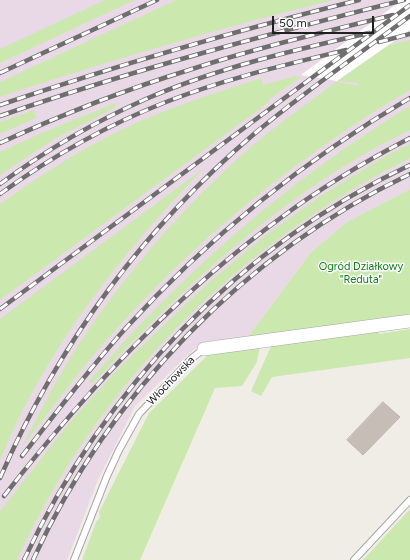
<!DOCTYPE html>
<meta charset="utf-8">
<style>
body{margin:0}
#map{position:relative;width:410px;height:560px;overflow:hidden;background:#f0ede6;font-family:Figtree,sans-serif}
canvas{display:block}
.scale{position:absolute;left:272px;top:16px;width:102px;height:18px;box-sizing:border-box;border:2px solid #202020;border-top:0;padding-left:5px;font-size:12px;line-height:14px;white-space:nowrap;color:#202020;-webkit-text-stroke:3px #fff;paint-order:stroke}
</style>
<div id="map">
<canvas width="410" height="560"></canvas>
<div class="scale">50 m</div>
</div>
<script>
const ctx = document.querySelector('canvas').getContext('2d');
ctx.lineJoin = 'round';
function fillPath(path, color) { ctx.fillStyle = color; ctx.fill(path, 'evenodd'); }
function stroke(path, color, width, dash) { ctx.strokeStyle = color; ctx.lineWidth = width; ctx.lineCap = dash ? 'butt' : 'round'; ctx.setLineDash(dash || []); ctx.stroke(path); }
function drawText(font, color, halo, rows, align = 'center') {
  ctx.font = font + ' Figtree,sans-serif'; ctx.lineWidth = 3; ctx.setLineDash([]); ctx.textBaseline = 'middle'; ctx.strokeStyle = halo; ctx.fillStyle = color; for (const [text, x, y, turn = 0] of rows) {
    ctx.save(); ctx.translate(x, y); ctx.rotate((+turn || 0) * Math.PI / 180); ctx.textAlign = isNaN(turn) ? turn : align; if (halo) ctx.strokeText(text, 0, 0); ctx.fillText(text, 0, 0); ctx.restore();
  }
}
const industrial = new Path2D(`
 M0,0H410V189L347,222L311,252L247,338L209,341L192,351L135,406L98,480L67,560H0Z`);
const grass = new Path2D(`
 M105,0H135L0,63V49Z
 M176,0H333C221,28 110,60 0,97V82Z
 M410,40V90C286,163 174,257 82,369C61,395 42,422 21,448C39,414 56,379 77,347C121,280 174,217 233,163C265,133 301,108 336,82L359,86V83L337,81L388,45Z
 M296,76L301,77L268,100L269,102L0,300V204C34,180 68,157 105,138C155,112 208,95 261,78L263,85Z
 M115,103L116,107L53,140L0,175V152L37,135Z
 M410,106V130C287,189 185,285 92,384L89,381C182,273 288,180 410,106Z
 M34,110L36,118L0,134V122Z
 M410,144V158C238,244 97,385 17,560H0V511L70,422L119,368L208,283L266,235L322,195L384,157Z
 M204,168C119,257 47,346 0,460V319Z
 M410,189V315L247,338L311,252L347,222Z
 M410,329V358L272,377L261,396L251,391L272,344L378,330L379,334Z
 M260,345L257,362L242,386L215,388L140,560H82L96,522L100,517L99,512L149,413L209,354Z
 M410,509V560H363Z`);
const pier = new Path2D(`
 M402,0H410V30L337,81L301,75Z`);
const building = new Path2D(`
 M383,402L400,417L363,455L347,440Z`);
const service = new Path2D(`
 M74,560L107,476L119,450L139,414L192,358L204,349
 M354,560L410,500`);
const minor = new Path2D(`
 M204,349L410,321`);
const rail = new Path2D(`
 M379,42L410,34
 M0,73L157,0
 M0,105C118,65 238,30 359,0
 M0,116C133,70 268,34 404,0
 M0,143C61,115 124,90 189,70C256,48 324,32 393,15
 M0,184C45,151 94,122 146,99C217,68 294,50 369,33
 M0,194C51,157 107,125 166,102C224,79 285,65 346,50
 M0,309L410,5
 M22,456C56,413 89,369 125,329C208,238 304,160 410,98
 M0,478C58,345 144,228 254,134C304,92 358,55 410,16
 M4,496C85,392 175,295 282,217C322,187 366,161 410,138
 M24,560C103,390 240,245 410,165
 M33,560C109,394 245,253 410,174`);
const parkNames = [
 ["Ogród Działkowy",361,267],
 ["\"Reduta\"",361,280]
];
const streetNames = [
 ["Włochowska",171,381,-46]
];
fillPath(industrial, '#e9d9e6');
fillPath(grass, '#cbe9ae');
fillPath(pier, '#fff');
fillPath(building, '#c5bdb6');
stroke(building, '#c2b4a9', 1);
stroke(service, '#a7a7a7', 8);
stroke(minor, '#a7a7a7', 14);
stroke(service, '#fff', 6);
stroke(minor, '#fff', 13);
stroke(rail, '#6e6e6e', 4.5);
stroke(rail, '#fff', 3, [9]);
drawText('11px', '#0e7e16', '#fff', parkNames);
drawText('11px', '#202020', '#fff', streetNames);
</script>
